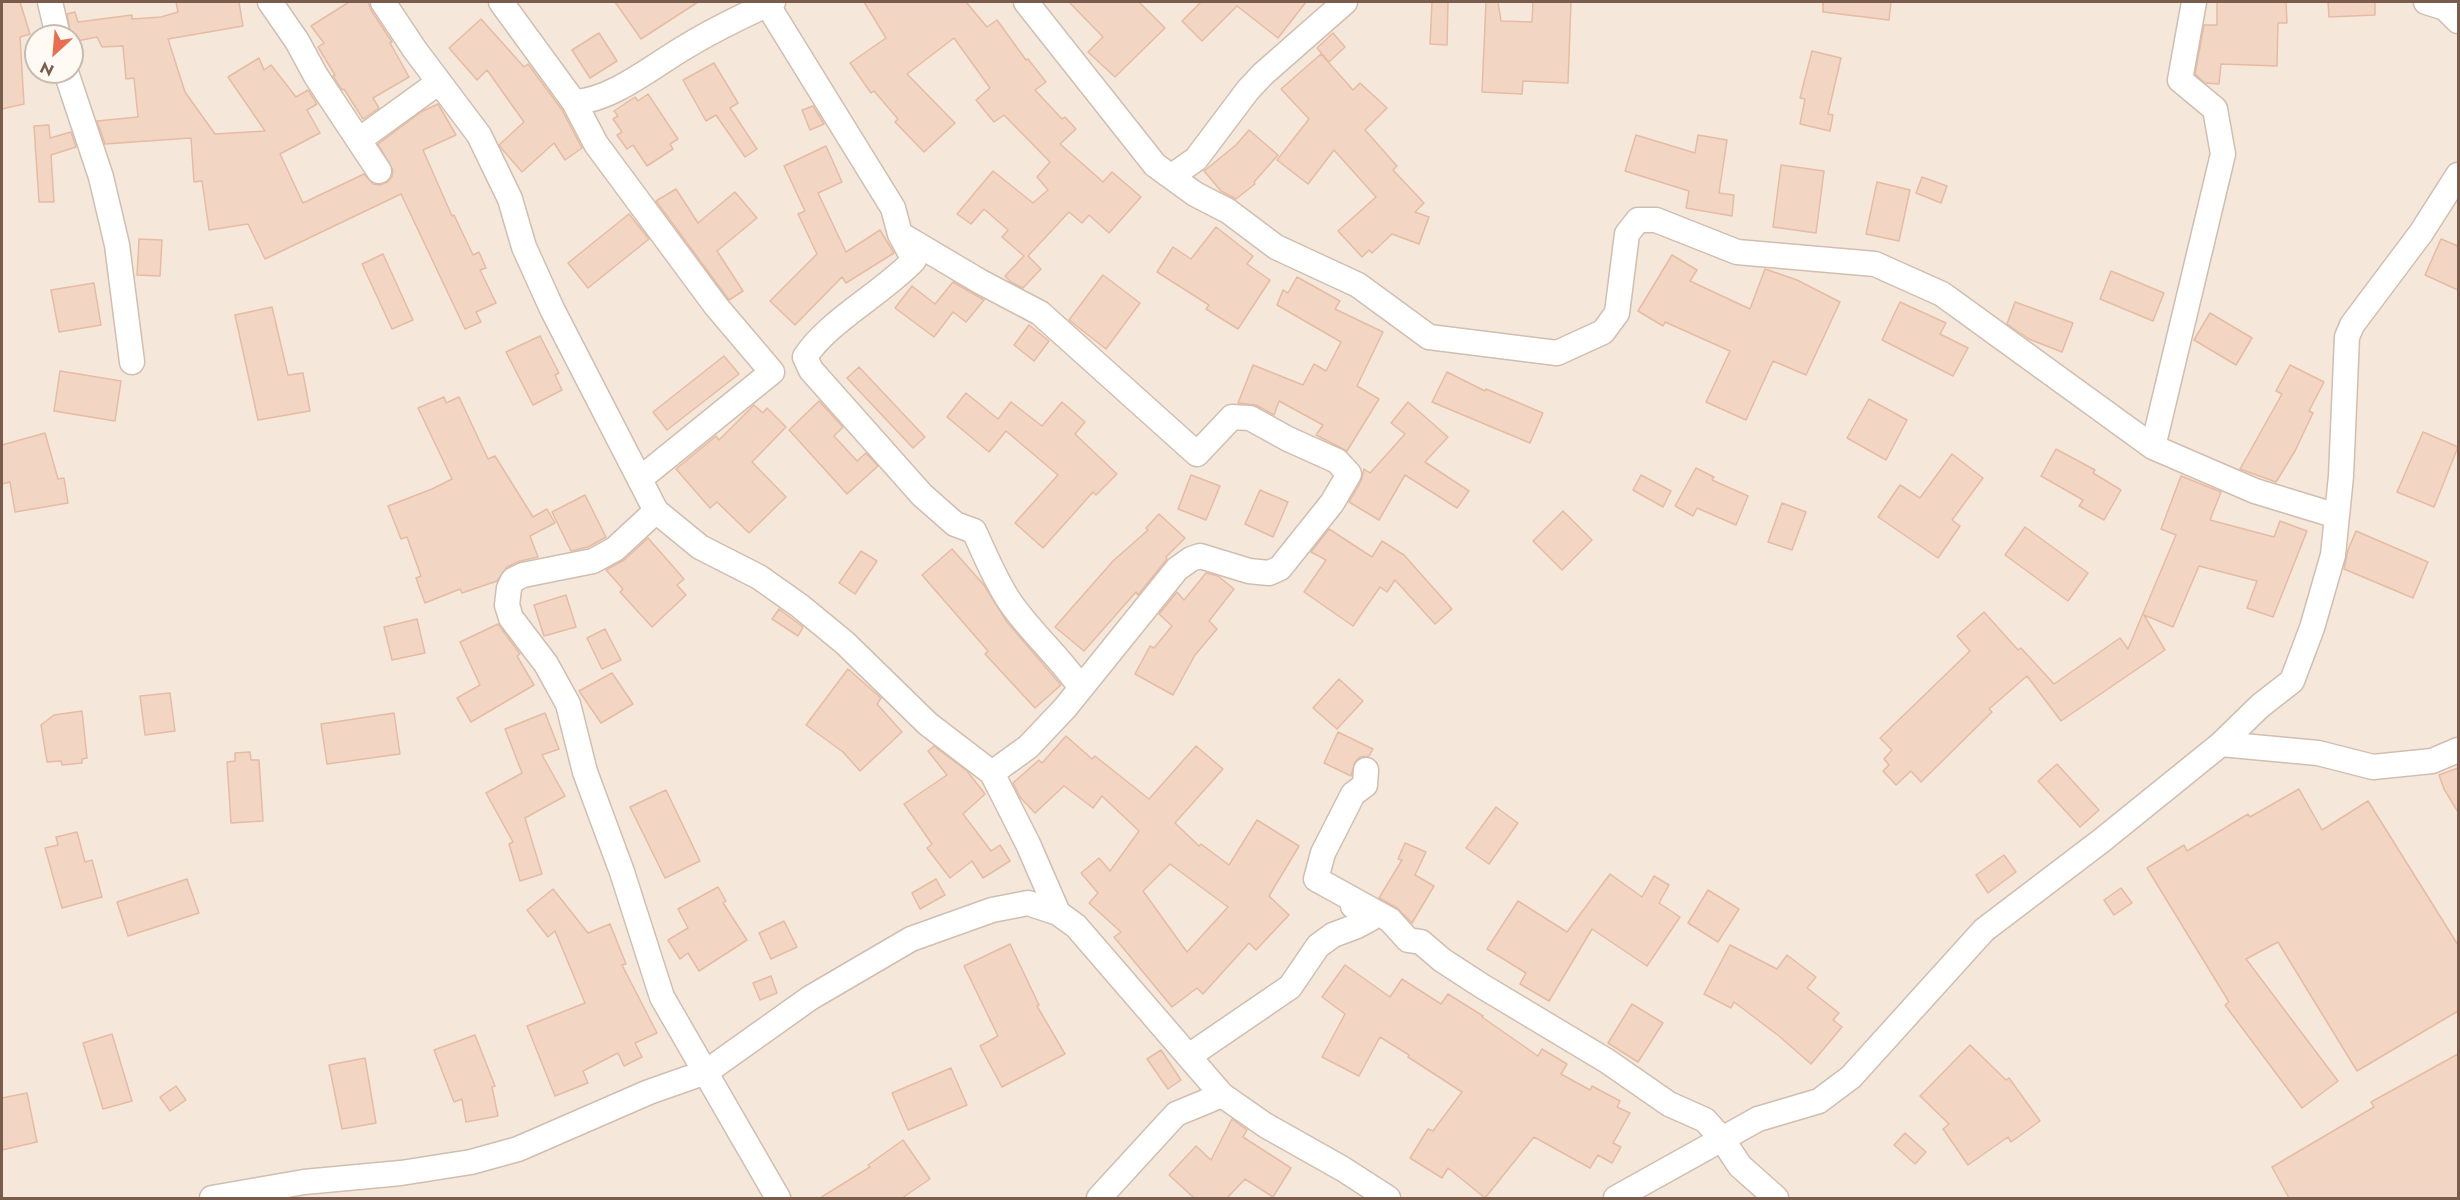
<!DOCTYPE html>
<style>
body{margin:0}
#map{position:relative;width:2460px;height:1200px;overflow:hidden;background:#fdf6ec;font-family:Jost,sans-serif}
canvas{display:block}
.frame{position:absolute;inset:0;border:3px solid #7a5c4d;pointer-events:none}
.north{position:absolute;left:24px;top:24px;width:60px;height:60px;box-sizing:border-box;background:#fffaf3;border:2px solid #cabbb1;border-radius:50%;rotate:206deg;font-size:16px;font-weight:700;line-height:24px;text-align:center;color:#7a5c4d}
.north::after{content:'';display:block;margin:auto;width:21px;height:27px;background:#e76f51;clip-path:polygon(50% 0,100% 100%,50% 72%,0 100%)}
</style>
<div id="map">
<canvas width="2460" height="1200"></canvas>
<div class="frame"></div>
<div class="north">N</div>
</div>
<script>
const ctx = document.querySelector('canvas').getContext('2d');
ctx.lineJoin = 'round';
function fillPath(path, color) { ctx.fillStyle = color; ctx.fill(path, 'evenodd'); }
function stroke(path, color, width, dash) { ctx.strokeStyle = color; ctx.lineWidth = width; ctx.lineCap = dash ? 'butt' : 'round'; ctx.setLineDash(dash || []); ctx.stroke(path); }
const residential = new Path2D(`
 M2,2H2458V1198H2ZM36,36H72V72H36Z`);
const building = new Path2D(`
 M2,2H20L30,34L20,37L24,104L2,109Z
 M176,2H239L243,26L168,39L185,92L215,134L265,131L228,77L259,58L264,70L271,65L296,97L308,90L317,104L307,110L320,133L280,154L303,203L364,174L373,184L380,185L387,182L392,177L393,170L378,144L421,112L438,104L456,135L423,150L452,216L454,215L473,255L479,252L486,268L480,270L496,303L476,312L481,322L465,329L401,194L265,259L248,224L209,230L202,181L194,182L191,138L105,144L97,121L138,117L134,78L126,79L123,46L102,47L97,37L72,42L67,14L75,12L78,22L132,15V19L161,17L178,12Z
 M349,2H368L371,10L392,42L390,43L409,77L373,98L379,108L363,119L344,89L342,90L333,76L335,75L318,47L324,43L311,26Z
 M615,2H698L641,39Z
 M864,2H966L987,27L997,20L1026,60L1028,59L1046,82L1035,90L1062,119L1065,117L1076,129L1060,144L1103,182L1112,172L1141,197L1109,233L1089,215L1082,223L1069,212L1028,256L1041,269L1023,288L1011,282L1005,276L1024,256L1002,237L1008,230L984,209L971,224L957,214L993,171L1033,203L1048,190L1037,177L1050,162L1004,115L994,122L976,100L990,88L954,38L907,74L955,123L924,152L895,122L898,119L874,91L871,93L850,63L886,38Z
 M1069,2H1139L1165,28L1115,77L1088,52L1103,37Z
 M1201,2H1306L1278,38L1237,6L1202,41L1182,21Z
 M1432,2H1448L1447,45L1430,44Z
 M1486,2H1498L1501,21L1532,22L1533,2H1571L1568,83L1523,81L1522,94L1482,92Z
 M1823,2H1891L1889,20L1823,12Z
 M2217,2H2286L2287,23H2278L2277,66L2221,64L2219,84L2205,83L2195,74L2204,25H2217Z
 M2328,2H2375V15L2329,17Z
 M481,19L524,67L528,64L562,110L582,148L565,160L554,143L522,172L502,149L499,145L524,122L487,70L477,80L449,48Z
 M599,33L617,61L590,78L572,50Z
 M1333,33L1345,47L1329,62L1317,48Z
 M1812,51L1841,58L1828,114L1833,115L1830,131L1800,124L1805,99L1800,98Z
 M1321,54L1353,90L1360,83L1387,108L1365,130L1397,166L1393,170L1424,203L1415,212L1429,217L1419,244L1392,234L1372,253L1369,250L1362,257L1338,231L1376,197L1334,150L1308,184L1277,160L1309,119L1281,89Z
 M714,63L738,103L730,108L757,149L745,157L716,115L706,121L683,80Z
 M648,94L678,139L670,144L673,149L647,166L633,145L627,149L617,135L622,132L613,119L618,116L614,111L635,97L638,101Z
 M813,106L824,124L810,130L802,110Z
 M49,125L50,138L71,132L76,147L51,155L54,202H39L34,126Z
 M1249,130L1278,155L1254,182L1255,184L1236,199L1221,191L1204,171L1236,145Z
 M1636,135L1695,153L1698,135L1727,140L1719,193L1734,195L1732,216L1686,208L1689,191L1625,171Z
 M826,146L842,182L818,193L846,252L880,230L894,253L846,283L842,277L795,325L770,301L817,254L798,214L805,211L784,166Z
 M1781,165L1824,171L1816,233L1773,227Z
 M1922,177L1947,186L1941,203L1916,193Z
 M1877,182L1910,190L1899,241L1866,234Z
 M676,189L698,223L735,192L757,218L717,251L743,291L729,300L656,201Z
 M629,214L649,239L588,288L568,263Z
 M1216,227L1253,256L1247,264L1270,280L1238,329L1206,309L1209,305L1157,272L1173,247L1191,259Z
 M139,239L162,240L160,276L137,275Z
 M2441,239L2458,246V290L2425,275Z
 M383,254L413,320L392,329L362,264Z
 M1672,255L1697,270L1690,281L1750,309L1765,269L1797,280L1840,302L1806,375L1773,361L1746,420L1706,402L1730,351L1665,322L1663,326L1638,311Z
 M2111,271L2164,293L2153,321L2100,299Z
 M1103,275L1140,303L1106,349L1069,320Z
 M1297,277L1340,301L1335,309L1383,332L1357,386L1379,399L1347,451L1316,435L1323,425L1279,401L1274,415L1256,405L1238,403L1253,365L1303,385L1314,364L1326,371L1341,342L1277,305L1283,290L1288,293Z
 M953,282L984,300L966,322L953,312L934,337L895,308L912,286L935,304Z
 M94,283L101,325L59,332L51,290Z
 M1900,302L1946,323L1940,334L1968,348L1953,376L1882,340Z
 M2015,302L2073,323L2062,352L2029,339L2007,324Z
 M272,307L288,375L303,373L310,411L258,420L235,315Z
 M2210,313L2252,338L2236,365L2194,340Z
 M1029,325L1049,341L1034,361L1014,345Z
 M540,336L559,373L555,375L562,390L533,405L506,352Z
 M724,356L739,374L667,430L653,412Z
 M2290,365L2324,382L2309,411L2313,413L2295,451L2276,482L2240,469L2282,394L2276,391Z
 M859,367L925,437L913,448L847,378Z
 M60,371L121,381L115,421L54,411Z
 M1447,372L1485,391L1486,389L1543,413L1530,443L1432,402Z
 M966,393L998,419L1011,402L1042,426L1062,402L1085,422L1075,434L1117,474L1096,495L1093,492L1043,548L1015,523L1058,475L1006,431L989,452L947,417Z
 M444,397L446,403L459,397L488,459L495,456L533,517L547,509L555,523L530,536L538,557L520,561L507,567L497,581L462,593L460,589L425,603L416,578L421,576L407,537L401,539L388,506L432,489L452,479L418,408Z
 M1869,399L1907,420L1886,460L1847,438Z
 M819,401L843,427L834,436L857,461L866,453L878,466L847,494L789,430Z
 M1408,402L1448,437L1425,462L1469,491L1457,508L1405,475L1379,520L1349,502L1361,481L1364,469L1370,473L1405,434L1391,423Z
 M754,405L763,413L767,408L786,427L752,462L786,497L749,533L717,502L710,508L676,469L716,436L719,440Z
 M2423,432L2458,447L2434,507L2397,492Z
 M45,433L58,479L64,478L68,503L15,512L10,482L2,484V445Z
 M2056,449L2095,470L2093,473L2121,490L2104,520L2079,506L2083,500L2041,476Z
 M1952,454L1983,478L1952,520L1960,526L1938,558L1878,517L1900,485L1920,498Z
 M1696,468L1714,477L1712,480L1748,496L1736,525L1697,508L1693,516L1675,506Z
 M1191,475L1220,486L1206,520L1178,509Z
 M1641,475L1671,491L1663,507L1633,490Z
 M2181,476L2221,492L2210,520L2274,537L2280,521L2307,531L2273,617L2247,608L2257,581L2199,566L2173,627L2144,615L2165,650L2061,721L2027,676L1989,709L1992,712L1921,782L1911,771L1896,785L1883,771L1889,765L1884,759L1892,750L1880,738L1970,651L1957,636L1984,612L2018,650L2021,648L2054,684L2120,638L2128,649L2176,535L2161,529Z
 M1260,490L1288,502L1273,537L1245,524Z
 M585,495L606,537L588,547L571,551L552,512Z
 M1782,503L1806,512L1792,550L1768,542Z
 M1563,511L1592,540L1562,570L1533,541Z
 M1159,514L1185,538L1166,557L1167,559L1138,595L1136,592L1084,651L1055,627L1113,561L1148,530L1146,528Z
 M2025,527L2088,573L2068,601L2005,555Z
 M1329,529L1372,557L1382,541L1404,555L1452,609L1435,624L1395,580L1387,592L1380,587L1353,626L1304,592L1326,560L1311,552Z
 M2356,531L2428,562L2413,598L2344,569L2348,550Z
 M648,538L684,579L677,585L686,595L652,627L620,592L623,589L606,570L624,560Z
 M952,549L984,585L1007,622L1061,685L1035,708L985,654L988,651L922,575Z
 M861,551L877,561L855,594L839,583Z
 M1206,573L1218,576L1234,589L1209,621L1217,629L1195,655L1173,695L1135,674L1150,646L1154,648L1172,626L1159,614L1177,592L1184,600Z
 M566,595L576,627L544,636L534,605Z
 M779,609L803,627L798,636L772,619Z
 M417,619L425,653L392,660L384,627Z
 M498,624L520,654L517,656L534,685L471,722L457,698L480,685L460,642Z
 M605,629L621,660L602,669L587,638Z
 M848,669L881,698L877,704L902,732L860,771L843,752L806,725Z
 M612,673L633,704L601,723L579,691Z
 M1339,679L1363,701L1337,729L1313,708Z
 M170,693L175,731L145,735L140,696Z
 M82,711L87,758L82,759V763L62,765L61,761L47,762L41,725L54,715Z
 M394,713L400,754L327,764L321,724Z
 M545,713L559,749L542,755L565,796L525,818L542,874L520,881L509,844L513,842L486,793L522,773L505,729Z
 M1338,732L1373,749L1369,756L1360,757L1355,762L1351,776L1324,763Z
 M1066,736L1092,759L1095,756L1149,799L1196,746L1223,769L1175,823L1199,846L1201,844L1229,865L1257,820L1299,846L1269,896L1289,915L1256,950L1249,943L1203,994L1197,988L1172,1007L1114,937L1121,932L1089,903L1098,893L1081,873L1099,858L1110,871L1139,831L1102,796L1093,808L1064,786L1035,813L1020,797L1013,783L1039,760L1042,763ZM1170,864L1228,907L1187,952L1143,891Z
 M934,746L967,771L985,794L963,814L991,851L1000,845L1010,861L983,878L972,861L950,878L927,848L932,844L904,804L947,775L928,751Z
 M250,752L251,760H259L263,821L231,823L227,762L235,761V753Z
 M2057,764L2099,810L2080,827L2038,781Z
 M2458,768V812L2444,789L2439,775Z
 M2299,789L2322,830L2368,801L2458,945V1011L2357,1071L2278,942L2246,959L2338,1081L2302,1108L2225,1005L2229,1002L2147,868L2184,845L2187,851L2248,814L2250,817Z
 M666,790L700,861L665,878L630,807Z
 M1496,807L1518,823L1489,864L1466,848Z
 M77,832L85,862L92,860L102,897L62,908L45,848L58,845L56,837Z
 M1405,843L1426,852L1415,875L1434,886L1412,923L1397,908L1379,898L1402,860L1398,859Z
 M2004,855L2016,872L1988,893L1976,875Z
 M1610,874L1642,897L1654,876L1669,885L1659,903L1680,917L1647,966L1592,929L1549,1001L1520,984L1526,973L1487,949L1518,901L1567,932Z
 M187,879L199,913L128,936L117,902Z
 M936,879L945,895L920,909L912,893Z
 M718,887L726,901L723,903L747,940L699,971L688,953L680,959L668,940L688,928L678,909Z
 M2121,888L2132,903L2114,915L2104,900Z
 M553,889L588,933L610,924L626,964L622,965L657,1033L635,1043L642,1057L624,1066L618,1053L583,1071L588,1083L555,1096L527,1026L585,1003L555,931L548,937L527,910Z
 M1708,890L1739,909L1718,942L1688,923Z
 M784,921L797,947L771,959L759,933Z
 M1010,944L1039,1005L1037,1006L1065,1054L1002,1087L980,1046L998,1036L964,966Z
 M1730,945L1777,969L1787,955L1816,977L1807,988L1839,1013L1833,1020L1842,1027L1811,1064L1779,1036L1734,1002L1731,1008L1704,994Z
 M1345,965L1390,997L1402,979L1441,1004L1448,994L1483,1016L1482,1017L1538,1056L1542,1049L1567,1064L1561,1074L1590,1090L1592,1086L1620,1101L1617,1107L1630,1113L1613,1143L1621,1147L1612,1163L1598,1155L1590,1168L1534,1137L1485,1198L1448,1168L1442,1178L1410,1158L1428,1129L1433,1131L1462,1092L1408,1057L1409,1055L1380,1037L1359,1076L1322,1057L1345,1014L1322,997Z
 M771,976L777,993L760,1000L753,983Z
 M1632,1004L1663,1023L1638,1062L1608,1043Z
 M112,1034L132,1101L103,1109L83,1043Z
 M475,1035L495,1086L492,1087L498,1116L466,1122L462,1099L454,1102L434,1050Z
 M1970,1045L2006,1080L2009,1078L2040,1121L2011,1142L2008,1137L1968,1165L1943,1129L1949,1124L1920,1096Z
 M1161,1050L1181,1080L1168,1089L1147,1059Z
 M2458,1054V1198H2289L2272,1167L2374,1107L2371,1102Z
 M365,1058L376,1123L342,1129L329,1065Z
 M951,1068L967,1105L908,1130L892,1093Z
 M176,1086L186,1100L170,1111L160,1097Z
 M27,1093L37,1142L2,1150V1098Z
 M1232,1119L1247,1130L1243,1137L1291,1168L1273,1197L1245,1179L1227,1198H1194L1169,1175L1196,1146L1211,1160Z
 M1905,1133L1926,1152L1915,1164L1894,1145Z
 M903,1140L930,1179L902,1198H820L870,1167L868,1165Z`);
const minor = new Path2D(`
 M50,2L58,36
 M270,2L297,41L316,76L379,171
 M383,2L415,50L479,135L510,199L524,247L552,309L656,511L700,547L759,577L800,606L845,643L928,724L992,773L1028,844L1058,913
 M501,2L574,102L596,144L716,306L772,372L641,478
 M1026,2L1155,165L1195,194L1228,211L1276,247L1358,285L1429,337L1557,353L1603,332L1617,313L1627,234L1638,220H1656L1737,252L1875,264L1942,294L2153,447L2255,491L2337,516
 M2426,2L2445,8L2458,21
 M767,4L893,208L900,234L914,260C883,293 827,322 805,357L811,370L922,495L955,524L974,531C985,554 995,580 1010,602C1031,633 1060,657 1081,688
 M66,72L101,177L117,245L132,362
 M574,102C610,101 652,67 682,49C711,31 742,16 773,2
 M359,140L439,82
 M1172,176L1196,159L1248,90L1263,74L1345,2
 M900,234L981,282L1040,313L1197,454L1232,417L1250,418L1288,439L1337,461L1349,474L1332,503L1280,568L1269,573L1249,571L1200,556L1191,559L1177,569L1065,708L1028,747L992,773
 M2153,447L2223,154L2215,109L2180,80L2194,2
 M656,511L615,549L593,561L523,575L513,580L509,588L507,605L511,618L546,664L568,704L585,772L622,872L662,997L778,1198
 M2221,744L2318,753L2373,767L2432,761L2458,750
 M1366,770L1365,785L1353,794L1323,853L1316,879L1390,920L1408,940L1421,942L1442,960L1482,986L1607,1061L1669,1104L1705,1120L1722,1139L1740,1166L1776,1198
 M1189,1056L1290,987L1318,946L1333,935L1357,926L1370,919L1353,906
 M212,1198L304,1182L401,1173L471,1162L518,1149L649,1092L706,1072L810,998L911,939L992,910L1028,903L1058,913L1076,926L1222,1095L1265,1125L1343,1169L1388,1198
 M1099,1198L1176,1114L1222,1095
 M1616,1198L1758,1119L1819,1101L1851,1077L1984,930L2101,841L2221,744L2260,706L2292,681L2312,628L2333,555L2341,476L2347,337L2352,325L2421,233L2458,175`);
fillPath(residential, '#f5e8da');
fillPath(building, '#f3d5c3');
stroke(building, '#e6bba3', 1.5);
stroke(minor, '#d1beb0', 27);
stroke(minor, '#fff', 24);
</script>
